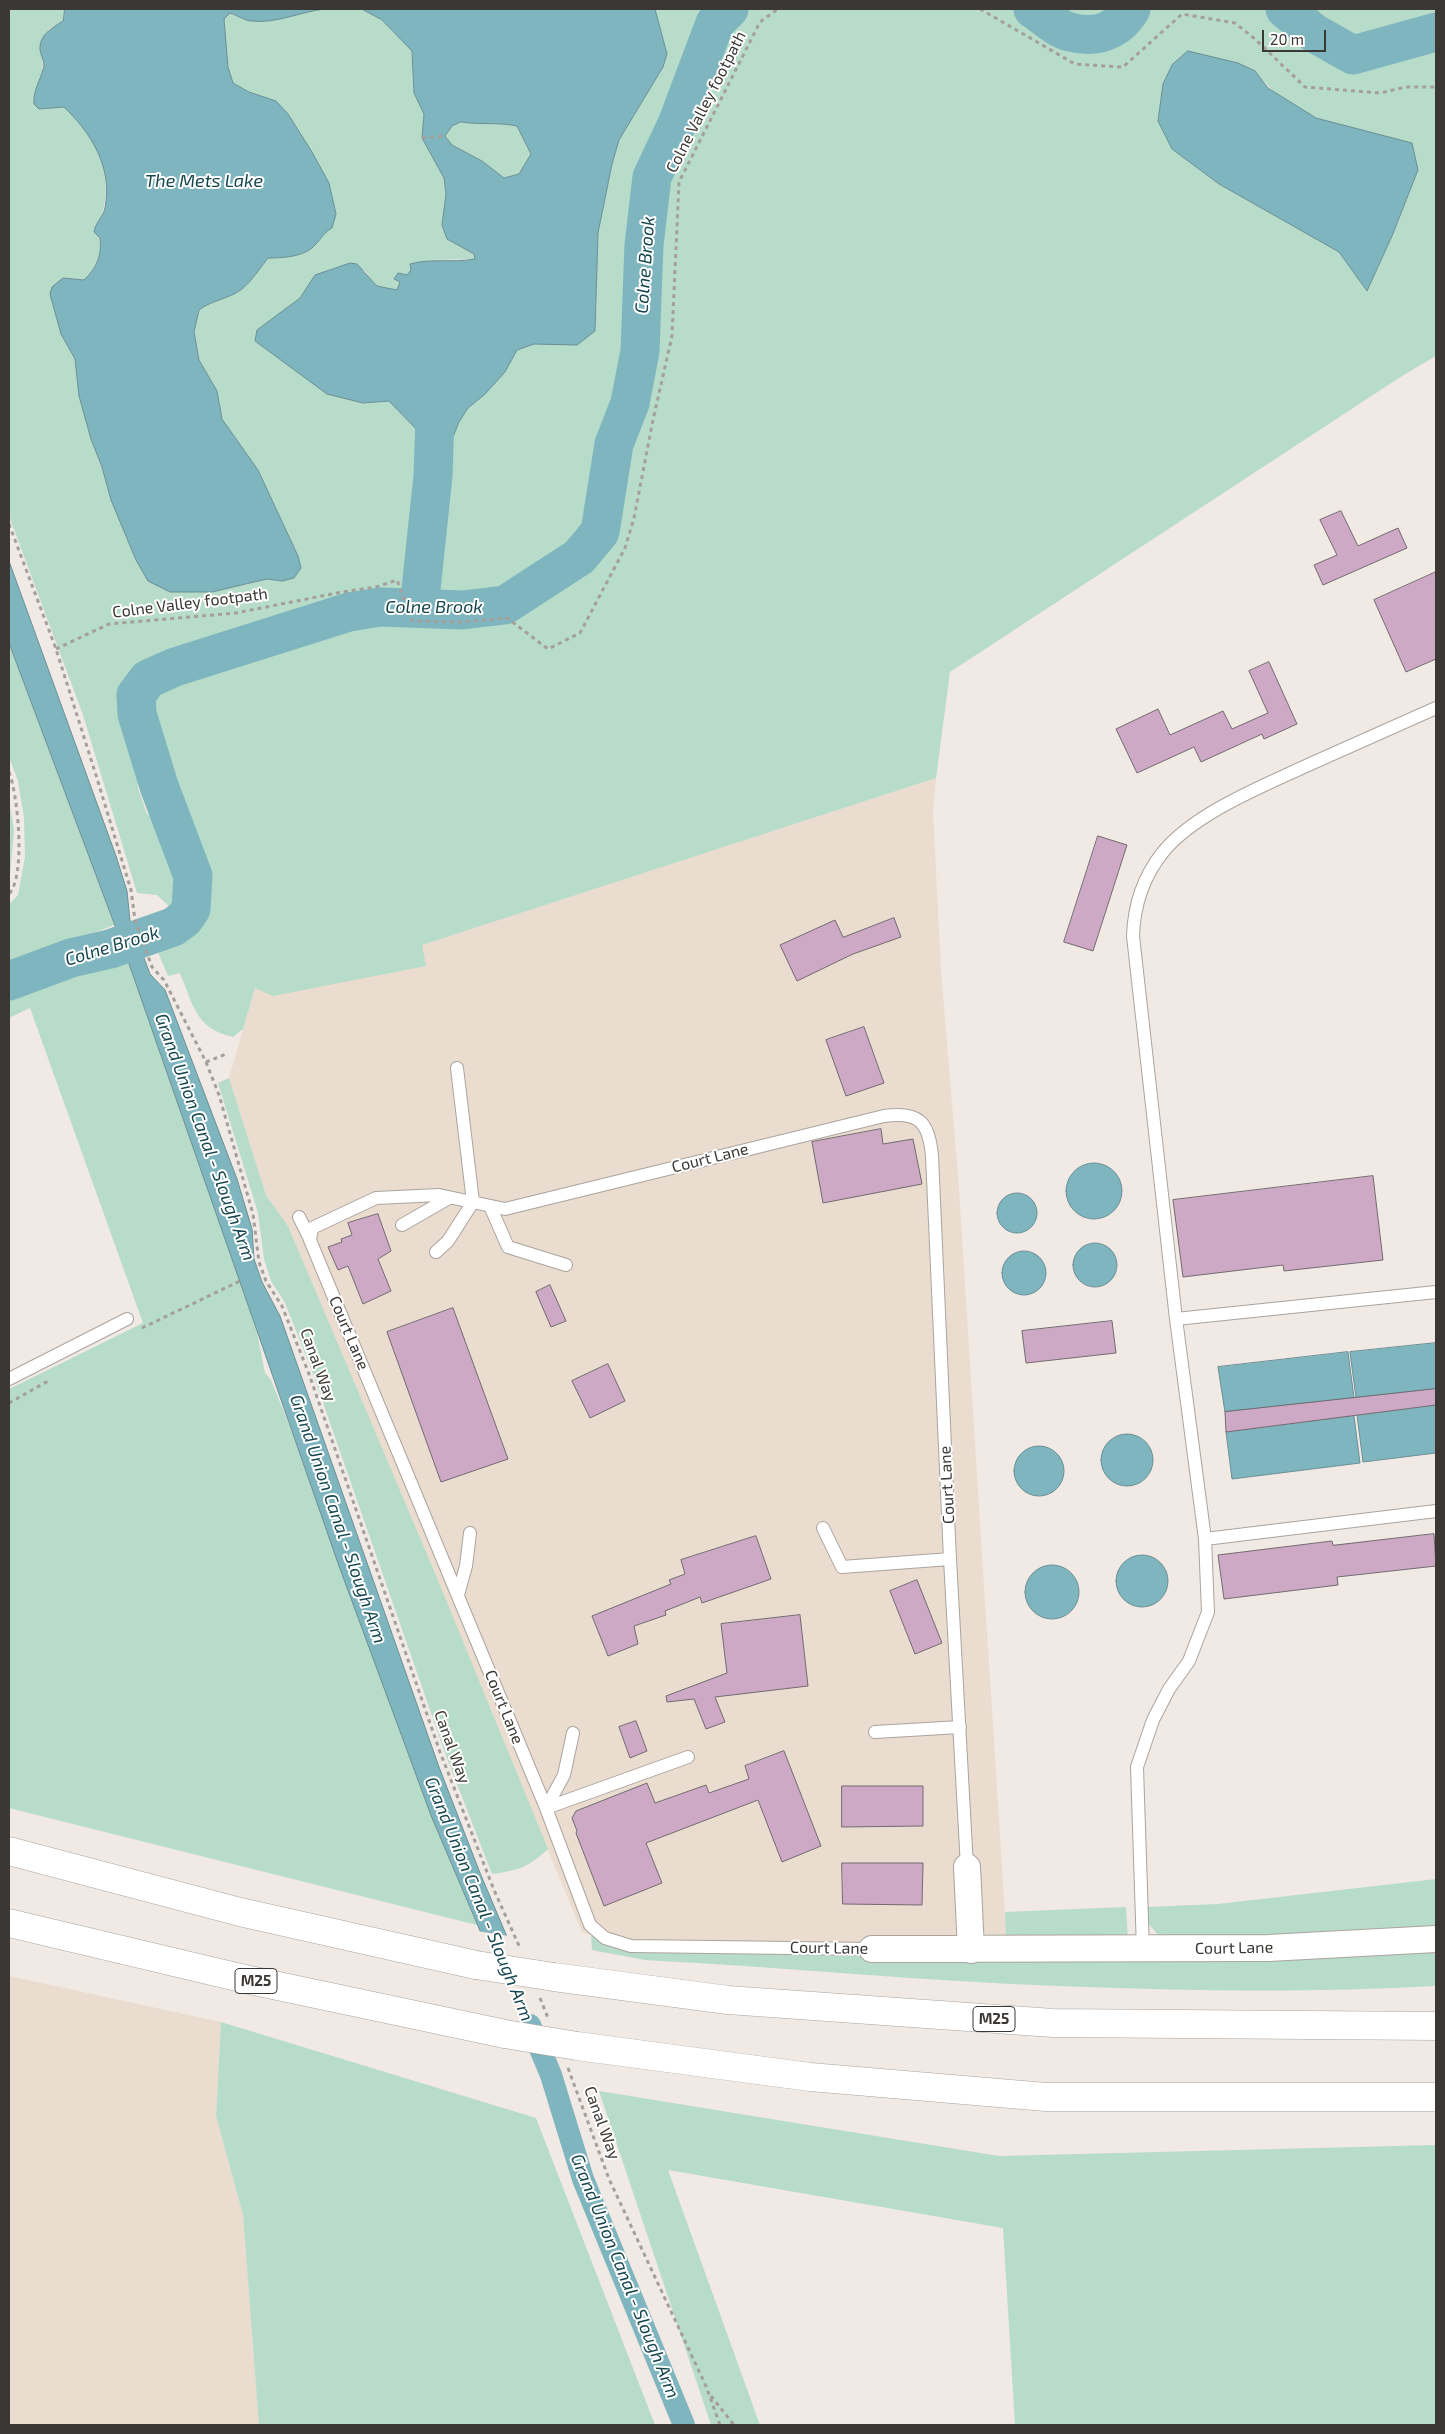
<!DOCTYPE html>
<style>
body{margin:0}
#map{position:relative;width:1445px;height:2434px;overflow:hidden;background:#f1e9e3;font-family:"Exo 2",sans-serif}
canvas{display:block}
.frame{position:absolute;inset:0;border:10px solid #3a3734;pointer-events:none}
.scale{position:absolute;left:1262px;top:30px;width:64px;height:22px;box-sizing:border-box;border:2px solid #3a3734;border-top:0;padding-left:6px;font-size:15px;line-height:18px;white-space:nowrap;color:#3a3734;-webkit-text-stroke:4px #fff;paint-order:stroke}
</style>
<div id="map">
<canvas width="1445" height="2434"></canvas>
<div class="frame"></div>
<div class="scale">20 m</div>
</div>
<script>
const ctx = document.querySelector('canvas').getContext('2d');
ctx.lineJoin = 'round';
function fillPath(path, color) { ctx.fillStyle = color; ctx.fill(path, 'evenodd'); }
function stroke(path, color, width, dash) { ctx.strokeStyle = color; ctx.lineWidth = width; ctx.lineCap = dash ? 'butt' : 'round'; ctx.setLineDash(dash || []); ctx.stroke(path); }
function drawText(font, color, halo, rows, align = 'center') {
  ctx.font = font + ' "Exo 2",sans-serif'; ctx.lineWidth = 4; ctx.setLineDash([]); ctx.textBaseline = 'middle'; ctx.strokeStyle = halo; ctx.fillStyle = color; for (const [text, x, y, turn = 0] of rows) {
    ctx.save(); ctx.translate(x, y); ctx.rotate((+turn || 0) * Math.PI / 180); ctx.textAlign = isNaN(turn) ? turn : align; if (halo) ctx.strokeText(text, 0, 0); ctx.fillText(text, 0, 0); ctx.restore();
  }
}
const built = new Path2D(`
 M936,778L933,812L941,971L958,1176L1006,1932L1005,1960L629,1950L582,1932L288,1226L266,1195L229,1078L255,988L425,966L421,945Z
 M9,1976L221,2022L216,2116L243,2215L259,2425H9Z`);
const green = new Path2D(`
 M9,9H65L63,21L49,29L40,50C46,68 40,89 39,109L64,107C73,116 85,127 92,138C106,162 113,204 95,226C104,246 101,264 84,280L63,278L61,334L75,359L79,396L91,439L136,560L245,585L267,579L282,581L298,556L258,470L222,419L217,391L199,360L194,332L199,310C212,300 229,299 242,289C252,281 260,268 268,258C282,258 301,257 312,248C320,241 323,233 332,228L298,132L288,114L276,101L249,92L233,83C226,62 224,41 224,19L230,13L249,21L327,9H365L382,20L412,51L414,93L424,114L422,138L444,178L446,194L442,226L447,239L474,254L475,259L431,260L410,265L411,270L407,275L394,279L400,282L397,290L377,286L365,271L350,263L315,275L300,298L281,313L255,341L285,363L363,403L389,401L420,433L422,458L428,472L415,604L381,602L335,611L185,659L142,676L130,696L132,724L138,749V788L147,814L162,823L185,864L187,888L181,911L173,910L157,895L137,893L83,715L9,516Z
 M655,9H724L712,21L684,99L648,176L641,243L637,349L627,399L610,443L596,531L576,555L504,601L460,607L424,604L441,467L459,422L468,408L505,372L517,350L534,344H555L595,331L598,233L612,164L619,140L663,67L667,54Z
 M735,9H1017L1068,36L1099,40L1126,25L1136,9H1280L1309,33L1350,56L1436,35V356L1402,376L950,672L936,778L422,945L426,966L273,996L255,988L243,1029L233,1037C196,1029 193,1005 180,973L168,976L155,945L190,929L200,903L195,865L161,780L140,713L139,696L152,681L348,615L380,610L458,614L505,609L581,559L603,534L619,442L633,404L645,349L648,244L658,176L722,23ZM1255,71C1290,117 1365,146 1418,170L1392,236L1367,291L1339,252L1219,184L1172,149Z
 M1038,9H1127L1121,19L1098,31L1070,29Z
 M1290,9H1436V27L1354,51L1315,29Z
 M462,122C480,125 498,122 517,126L531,154L519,174L504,178L482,161L452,145L445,136L452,126Z
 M9,643L114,925L9,967V904L18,895L25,857L24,817L18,781L9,757Z
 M9,800L14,830L9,887Z
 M127,958L256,1328L265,1373L271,1380L286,1417L432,1818L477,1925L9,1808V1389L143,1323L30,1008L9,1018V984Z
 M229,1078L266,1195L288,1226L437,1578L548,1849C529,1867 517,1871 492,1874L445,1753L312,1371L285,1303L271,1281L264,1259L258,1213L218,1083Z
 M1436,1879V1927L1211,1939L1159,1936L1147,1922L1146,1907L1218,1904Z
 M1126,1907L1128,1939H1006L1005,1912Z
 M591,1934L629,1950L1004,1960L1436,1943V1986C1311,1993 1184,1991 1058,1986C920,1981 783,1967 645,1960L592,1950Z
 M221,2022L536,2118L655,2425H259L243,2215L216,2116Z
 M599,2091L999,2156L1436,2145V2425H1015L1003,2228L668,2170L760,2425H711Z`);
const water = new Path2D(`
 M65,9H326C302,11 276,24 252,21C245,21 237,15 230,13L224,19L228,67L233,83L249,92L276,101L288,114L312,152L329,183L336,214L332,228C323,233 320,241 312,248C301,257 282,258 268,258C260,268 252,281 242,289C229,299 212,300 199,310L194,332L199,360L217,391L222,419L258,470L298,556L301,568L294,578L282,581L267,579L212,592H170L148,581L136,560L111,500L102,467L91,439L79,396L75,359L61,334L50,294L52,287L63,278L84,280C97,268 102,255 100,238L94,232C95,223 103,217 105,208C113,167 91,133 64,107L39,109L34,104C33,89 41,80 44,66C44,60 41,56 40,50C39,35 52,28 63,21Z
 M362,9H655L667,54L663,67L619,140L612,164L598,233L595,331L577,345L534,344L517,350L505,372L485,394L468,408L459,422L441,467L428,472L422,458L420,433L389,401L363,403L327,394L255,341L257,330L300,298L315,275L350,263L357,264L377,286L397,290L400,282L394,279L398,273L407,275L411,270L410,264C431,258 453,263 475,259L474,254L447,239L442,225L446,194L444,178L422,138L424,114L414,93L412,51L382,20ZM461,122C480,125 498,122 517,126L531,154L519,174L504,178L482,161L452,145L445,136L452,126Z
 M1188,51L1238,63L1255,71L1268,88L1316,118L1412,143L1418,170L1392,236L1367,291L1339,252L1219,184L1172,149L1158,121L1163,84L1172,65Z
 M9,561L116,856L127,891L130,921L150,974L165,990L237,1179L252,1229L254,1259L262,1282L280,1316L439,1767L480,1873L550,2038L524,2034L432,1818L339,1566L127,958L9,643Z
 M1066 1191a28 28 0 1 1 56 0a28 28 0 1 1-56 0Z
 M997 1213a20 20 0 1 1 40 0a20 20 0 1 1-40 0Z
 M1073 1265a22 22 0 1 1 44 0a22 22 0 1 1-44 0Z
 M1002 1273a22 22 0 1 1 44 0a22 22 0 1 1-44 0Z
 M1436,1343V1389L1356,1398L1350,1352Z
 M1348,1352L1354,1398L1225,1412L1218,1367Z
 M1436,1405V1453L1363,1462L1357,1415Z
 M1354,1416L1360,1463L1232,1479L1226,1432Z
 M1101 1460a26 26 0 1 1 52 0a26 26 0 1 1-52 0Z
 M1014 1471a25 25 0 1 1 50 0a25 25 0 1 1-50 0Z
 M1116 1581a26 26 0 1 1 52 0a26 26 0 1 1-52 0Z
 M1025 1592a27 27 0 1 1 54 0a27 27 0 1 1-54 0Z`);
const pier = new Path2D(`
 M477,1931L509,1936L552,2037L522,2035Z`);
const canal = new Path2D(`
 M530,2025L551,2075L583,2179L684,2425`);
const river = new Path2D(`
 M1033,9C1044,16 1057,29 1070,32C1095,39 1118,31 1131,9
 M1285,9L1314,33L1353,55L1436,32
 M419,608L433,476L435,417
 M9,981L71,958L110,949L173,927L184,919L191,909L193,876L159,786L137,714L136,695L148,679L175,667L349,612L380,607L462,610L505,605L579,557L600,532L614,444L630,403L640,351L644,245L652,177L677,124L715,23L729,9`);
const building = new Path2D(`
 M1341,511L1358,546L1398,528L1407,548L1323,585L1314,565L1337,555L1320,520Z
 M1436,572V659L1406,672L1374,600Z
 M1269,662L1297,724L1264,739L1262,734L1201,762L1194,747L1137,773L1116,729L1158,709L1170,735L1223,711L1232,729L1268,713L1249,671Z
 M1098,836L1127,845L1093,951L1064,942Z
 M894,918L901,937L853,954L797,981L780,945L835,920L843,937Z
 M864,1027L884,1083L846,1096L826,1040Z
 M881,1129L883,1144L913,1139L922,1184L823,1203L812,1142Z
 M1373,1176L1383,1260L1284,1271L1283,1265L1183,1277L1173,1200Z
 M378,1214L391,1251L378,1259L391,1291L363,1304L348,1266L338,1270L328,1247L342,1242L341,1239L352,1235L348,1223Z
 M550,1285L566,1321L551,1327L536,1292Z
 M453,1308L508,1459L441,1482L387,1332Z
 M1112,1321L1116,1353L1026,1363L1022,1331Z
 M608,1364L625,1401L590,1418L572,1381Z
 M1436,1389V1405L1226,1432L1225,1412Z
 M1434,1534L1436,1566L1337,1577L1338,1585L1224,1599L1218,1555L1332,1541L1333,1545Z
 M756,1536L771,1579L702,1603L700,1597L665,1611L666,1615L634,1626L638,1644L608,1656L592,1616L671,1584L669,1580L685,1574L681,1560Z
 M917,1580L942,1643L915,1654L890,1591Z
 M800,1615L808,1686L715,1697L725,1722L706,1729L694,1699L667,1702L666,1696L727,1673L721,1624Z
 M636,1721L647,1751L630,1758L619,1727Z
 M784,1751L821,1846L782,1862L758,1800L646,1843L662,1883L604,1906L576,1833L577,1831L572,1818L576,1811L647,1783L655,1803L706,1785L709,1793L749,1779L745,1766Z
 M842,1786H923V1826L842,1827Z
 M842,1863H923L922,1905L843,1904Z`);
const path = new Path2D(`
 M980,9L1075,64L1123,67L1182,14L1235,23L1255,39L1305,87L1380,93L1406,87H1436
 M422,138L445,136
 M9,524L56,649L95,772L131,890L135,920L152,967L164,980L206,1062L219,1095L253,1214L259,1262L266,1281L282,1306L309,1374L440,1752L494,1890L520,1948
 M56,649L109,624L236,613L342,592L376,587L397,580L412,621L461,622L507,618L548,649L580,633L625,548L634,518L653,420L672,336L679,182L760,22L778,9
 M9,772C18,795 26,876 9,894
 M206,1062L226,1054
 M142,1328L240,1281
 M9,1403L50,1380
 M540,1998L548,2018
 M568,2068L609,2179L706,2386L720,2425
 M711,2396L734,2425`);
const lane = new Path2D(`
 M1436,708C1394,727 1351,746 1308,765C1263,786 1195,813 1163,852C1143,877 1134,905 1133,936L1176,1319L1205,1539L1436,1511
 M490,1206L508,1247L566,1265
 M299,1217L309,1237
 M402,1225L449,1198
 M436,1252L448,1241L473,1202L457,1068
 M1176,1319L1436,1292
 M9,1379L127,1319
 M823,1528L842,1567L950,1559
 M458,1595L466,1566L470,1533
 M875,1732L960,1727
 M546,1808L688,1757
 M546,1808L564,1775L573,1733
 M872,1949L631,1946L605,1938L590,1925L546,1808L310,1240L312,1228L376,1198L439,1195L505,1209L884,1116C919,1111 929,1122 932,1156L950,1559L967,1867
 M1143,1950L1137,1767L1153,1720L1169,1689L1189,1661L1208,1612L1205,1539`);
const street = new Path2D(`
 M967,1867L971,1950
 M872,1949L1268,1948L1436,1939`);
const highway = new Path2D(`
 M9,1851L240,1912L476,1965
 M9,1923L245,1979L505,2034
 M554,1977L728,2000L1053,2023L1436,2026
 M577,2046L810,2077L1046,2097H1436`);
const highwayBridge = new Path2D(`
 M476,1965L554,1977
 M505,2034L577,2046`);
const shields = [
 [256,1981,42],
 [994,2019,42]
];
const shieldNames = [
 ["M25",256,1981],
 ["M25",994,2019]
];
const streetNames = [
 ["Colne Valley footpath",706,102,-63],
 ["Colne Valley footpath",190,603,-7],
 ["Court Lane",710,1158,-14],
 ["Court Lane",349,1333,67],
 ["Canal Way",318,1365,70],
 ["Court Lane",947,1485,-93],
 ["Court Lane",504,1707,68],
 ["Canal Way",452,1747,70],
 ["Court Lane",829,1948,1],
 ["Court Lane",1234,1948,-1],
 ["Canal Way",602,2123,70]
];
const waterNames = [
 ["The Mets Lake",204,181],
 ["Colne Brook",645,265,-86],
 ["Colne Brook",434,607],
 ["Colne Brook",112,946,-17],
 ["Grand Union Canal - Slough Arm",205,1137,70],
 ["Grand Union Canal - Slough Arm",338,1519,71],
 ["Grand Union Canal - Slough Arm",479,1899,68],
 ["Grand Union Canal - Slough Arm",625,2276,68]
];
fillPath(built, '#ebdcd0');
fillPath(green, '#b7dcc9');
fillPath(water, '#7fb5bf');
stroke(water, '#6a8f95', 1);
fillPath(pier, '#f1e9e3');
stroke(canal, '#7fb5bf', 22);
stroke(river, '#7fb5bf', 39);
fillPath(building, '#cda9c6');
stroke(building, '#726b70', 1);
stroke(lane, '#aba49e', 14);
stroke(street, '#aba49e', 28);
stroke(highway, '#aba49e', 29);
stroke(path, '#a59f9b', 3, [4, 4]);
stroke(lane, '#fff', 12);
stroke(street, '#fff', 26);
stroke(highway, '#fff', 28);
stroke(highwayBridge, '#aba49e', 29, []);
stroke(highwayBridge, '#fff', 28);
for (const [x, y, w] of shields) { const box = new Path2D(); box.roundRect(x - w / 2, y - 12.5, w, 25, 4); ctx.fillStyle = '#fff'; ctx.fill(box); stroke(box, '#3a3734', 1); }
drawText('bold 15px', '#3a3734', null, shieldNames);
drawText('16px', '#3a3734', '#fff', streetNames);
drawText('italic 18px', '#16474f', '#fff', waterNames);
</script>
